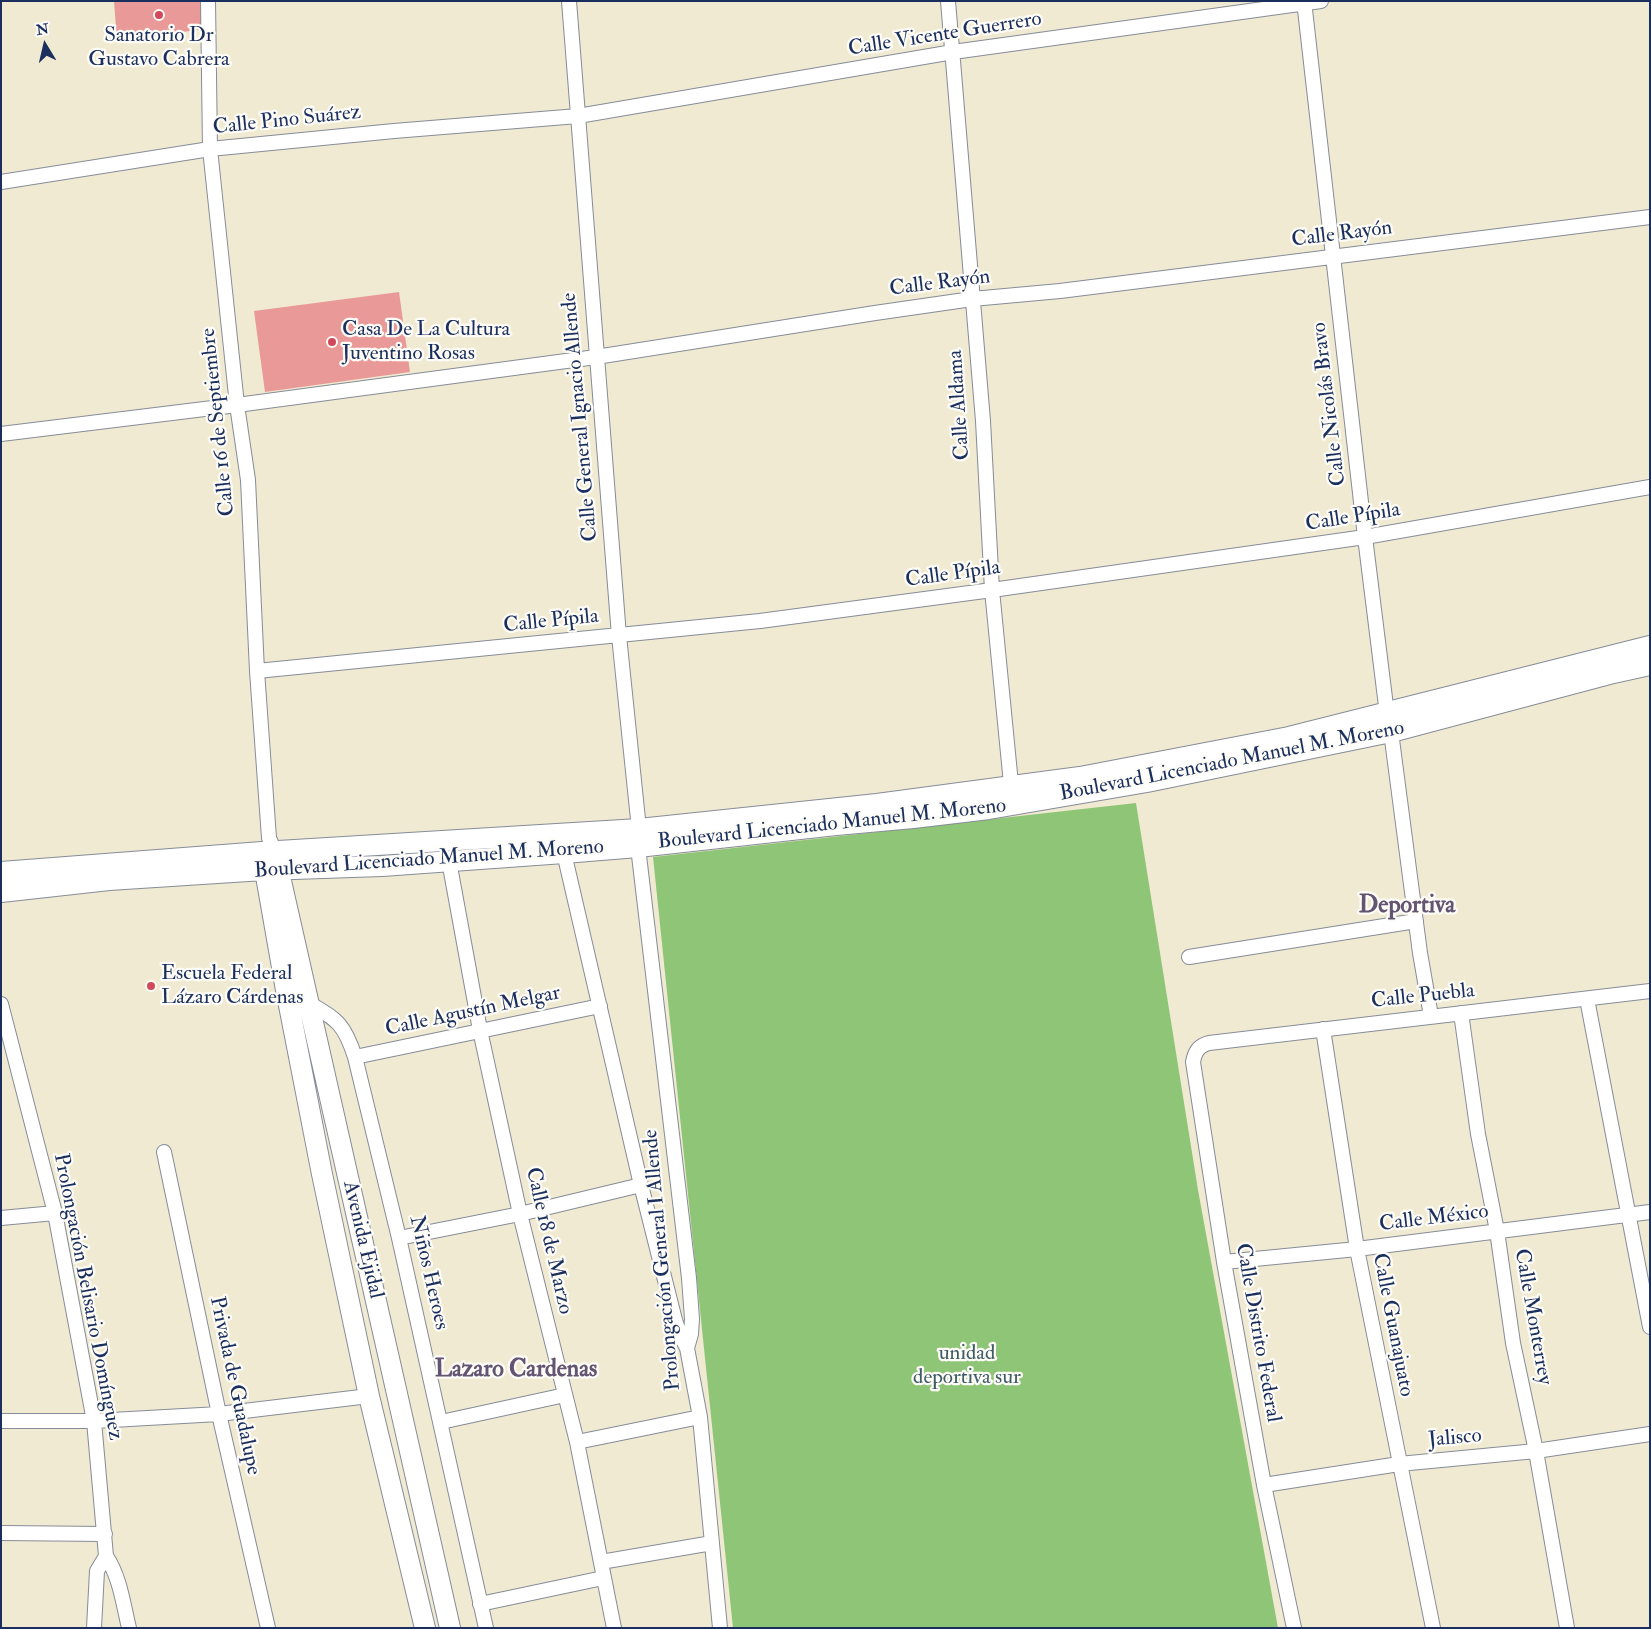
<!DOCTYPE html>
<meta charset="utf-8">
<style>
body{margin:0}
#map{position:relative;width:1651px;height:1629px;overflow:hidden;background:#f0ead2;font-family:"IM FELL Double Pica",serif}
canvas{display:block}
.frame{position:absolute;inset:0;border:2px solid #1b2f5e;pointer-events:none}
.north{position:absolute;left:20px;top:20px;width:50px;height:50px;-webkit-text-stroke:4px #fdfcf7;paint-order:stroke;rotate:351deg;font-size:14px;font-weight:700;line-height:20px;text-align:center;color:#1b2f5e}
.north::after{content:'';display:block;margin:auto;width:18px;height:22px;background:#1b2f5e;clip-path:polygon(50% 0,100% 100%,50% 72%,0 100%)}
</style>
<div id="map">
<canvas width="1651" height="1629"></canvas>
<div class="frame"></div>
<div class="north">N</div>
</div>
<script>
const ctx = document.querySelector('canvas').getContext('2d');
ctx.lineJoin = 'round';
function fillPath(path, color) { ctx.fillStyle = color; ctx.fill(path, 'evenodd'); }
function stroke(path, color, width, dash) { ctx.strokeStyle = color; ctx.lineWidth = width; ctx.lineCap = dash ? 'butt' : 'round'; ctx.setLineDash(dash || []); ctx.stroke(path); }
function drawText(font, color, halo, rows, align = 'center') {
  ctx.font = font + ' "IM FELL Double Pica",serif'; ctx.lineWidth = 4.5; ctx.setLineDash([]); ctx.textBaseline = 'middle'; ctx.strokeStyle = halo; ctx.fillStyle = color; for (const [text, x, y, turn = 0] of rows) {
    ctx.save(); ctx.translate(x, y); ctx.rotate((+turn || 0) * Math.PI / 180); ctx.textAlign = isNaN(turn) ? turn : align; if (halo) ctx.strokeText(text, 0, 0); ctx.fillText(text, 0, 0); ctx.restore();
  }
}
const green = new Path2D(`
 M1136,803L1198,1190L1278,1628H733L653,857Z`);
const building = new Path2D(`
 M114,1H203V29L117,42Z
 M399,292L410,372L265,392L254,311Z`);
const street = new Path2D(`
 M208,1L210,149L237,405L248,480L257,671L269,838L275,852
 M569,1L619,636L639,829L638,847L689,1278L692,1319L691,1334L687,1348L700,1417L720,1628
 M948,1L983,421L992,590L1012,794
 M1304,1L1365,537L1387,714L1391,732L1420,953L1431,1016
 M1,182L210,149L394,131L578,116L953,52L1321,1
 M1,434L237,405L596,357L875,313L972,299L1060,291L1650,217
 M257,671L760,621L992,590L1365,537L1650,487
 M564,853L641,1185L675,1320L680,1335L687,1348
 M449,861L480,1030L520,1214L577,1442L614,1628
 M1189,957L1416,921
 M1587,999L1650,1327
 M304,1000C335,1019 343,1020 355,1057L399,1238L486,1628
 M1,1004L55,1213L94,1421L106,1556C120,1577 123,1603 129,1628
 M1461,1013L1478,1134L1497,1231L1513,1343L1536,1451L1567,1628
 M1323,1029L1357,1249L1433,1628
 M355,1057L600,1006
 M164,1152L219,1414L268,1628
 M1,1218L55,1213
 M399,1238L520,1214L641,1185
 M1224,1262L1357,1249L1650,1212
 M1,1421H94L219,1414L369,1396
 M441,1422L565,1395
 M577,1442L700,1417
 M1264,1485L1399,1464L1536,1451L1650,1434
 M1,1533L105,1534
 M601,1562L712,1543
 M480,1604L603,1578
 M94,1628L97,1571L106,1556
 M1294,1628L1264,1485L1224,1262L1193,1062C1195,1052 1198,1046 1209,1043L1650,991`);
const secondary = new Path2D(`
 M263,859L286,990L322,1174L369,1396L425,1628
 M276,859L450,1628
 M1,872L262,852L639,829L877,804L1080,777L1289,737L1650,646
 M1,892L109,880L264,870L382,866L564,853L638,847L836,825L913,818L989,809L1147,782L1391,732L1609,674L1650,665`);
const markers = [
 [159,15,5,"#d1495b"],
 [332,342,5,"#d1495b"],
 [151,986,5,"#d1495b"]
];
const streetNames = [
 ["Calle Vicente Guerrero",945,35,-9],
 ["Calle Pino Suárez",287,121,-6],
 ["Calle Rayón",1342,235,-7],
 ["Calle Rayón",940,284,-7],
 ["Calle Nicolás Bravo",1330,404,-97],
 ["Calle Aldama",960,405,-94],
 ["Calle General Ignacio Allende",581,417,-95],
 ["Calle 16 de Septiembre",219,422,-96],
 ["Calle Pípila",1353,518,-9],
 ["Calle Pípila",953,575,-8],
 ["Calle Pípila",551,622,-6],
 ["Boulevard Licenciado Manuel M. Moreno",1232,762,-11],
 ["Boulevard Licenciado Manuel M. Moreno",832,825,-6],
 ["Boulevard Licenciado Manuel M. Moreno",429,860,-4],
 ["Calle Puebla",1423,997,-6],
 ["Calle Agustín Melgar",473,1012,-12],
 ["Calle México",1434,1219,-7],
 ["Avenida Ejidal",362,1240,77],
 ["Calle 18 de Marzo",548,1241,77],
 ["Prolongación General I Allende",663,1260,-95],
 ["Niños Heroes",428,1273,77],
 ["Prolongación Belisario Domínguez",87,1297,79],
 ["Calle Monterrey",1532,1317,80],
 ["Calle Guanajuato",1392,1325,79],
 ["Calle Distrito Federal",1257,1333,80],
 ["Privada de Guadalupe",234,1386,78],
 ["Jalisco",1455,1439,-5]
];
const poiNames = [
 ["Sanatorio Dr",159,36,"center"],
 ["Gustavo Cabrera",159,60,"center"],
 ["Casa De La Cultura",342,330],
 ["Juventino Rosas",342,354],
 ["Escuela Federal",161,974],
 ["Lázaro Cárdenas",161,998]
];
const parkNames = [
 ["unidad",967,1354],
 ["deportiva sur",967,1378]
];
const quarterNames = [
 ["Deportiva",1407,907],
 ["Lazaro Cardenas",516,1371]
];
fillPath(green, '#8fc577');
fillPath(building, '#e99998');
stroke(street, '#868c98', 16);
stroke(secondary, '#868c98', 22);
stroke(street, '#fff', 14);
stroke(secondary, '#fff', 20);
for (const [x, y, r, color] of markers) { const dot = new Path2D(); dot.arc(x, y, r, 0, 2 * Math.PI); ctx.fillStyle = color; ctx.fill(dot); stroke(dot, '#fdfcf7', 2); }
drawText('21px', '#1b2f5e', '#fdfcf7', streetNames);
drawText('21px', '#1b2f5e', '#fdfcf7', poiNames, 'left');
drawText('21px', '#3e5c66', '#fdfcf7', parkNames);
drawText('bold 24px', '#635472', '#fdfcf7', quarterNames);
</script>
